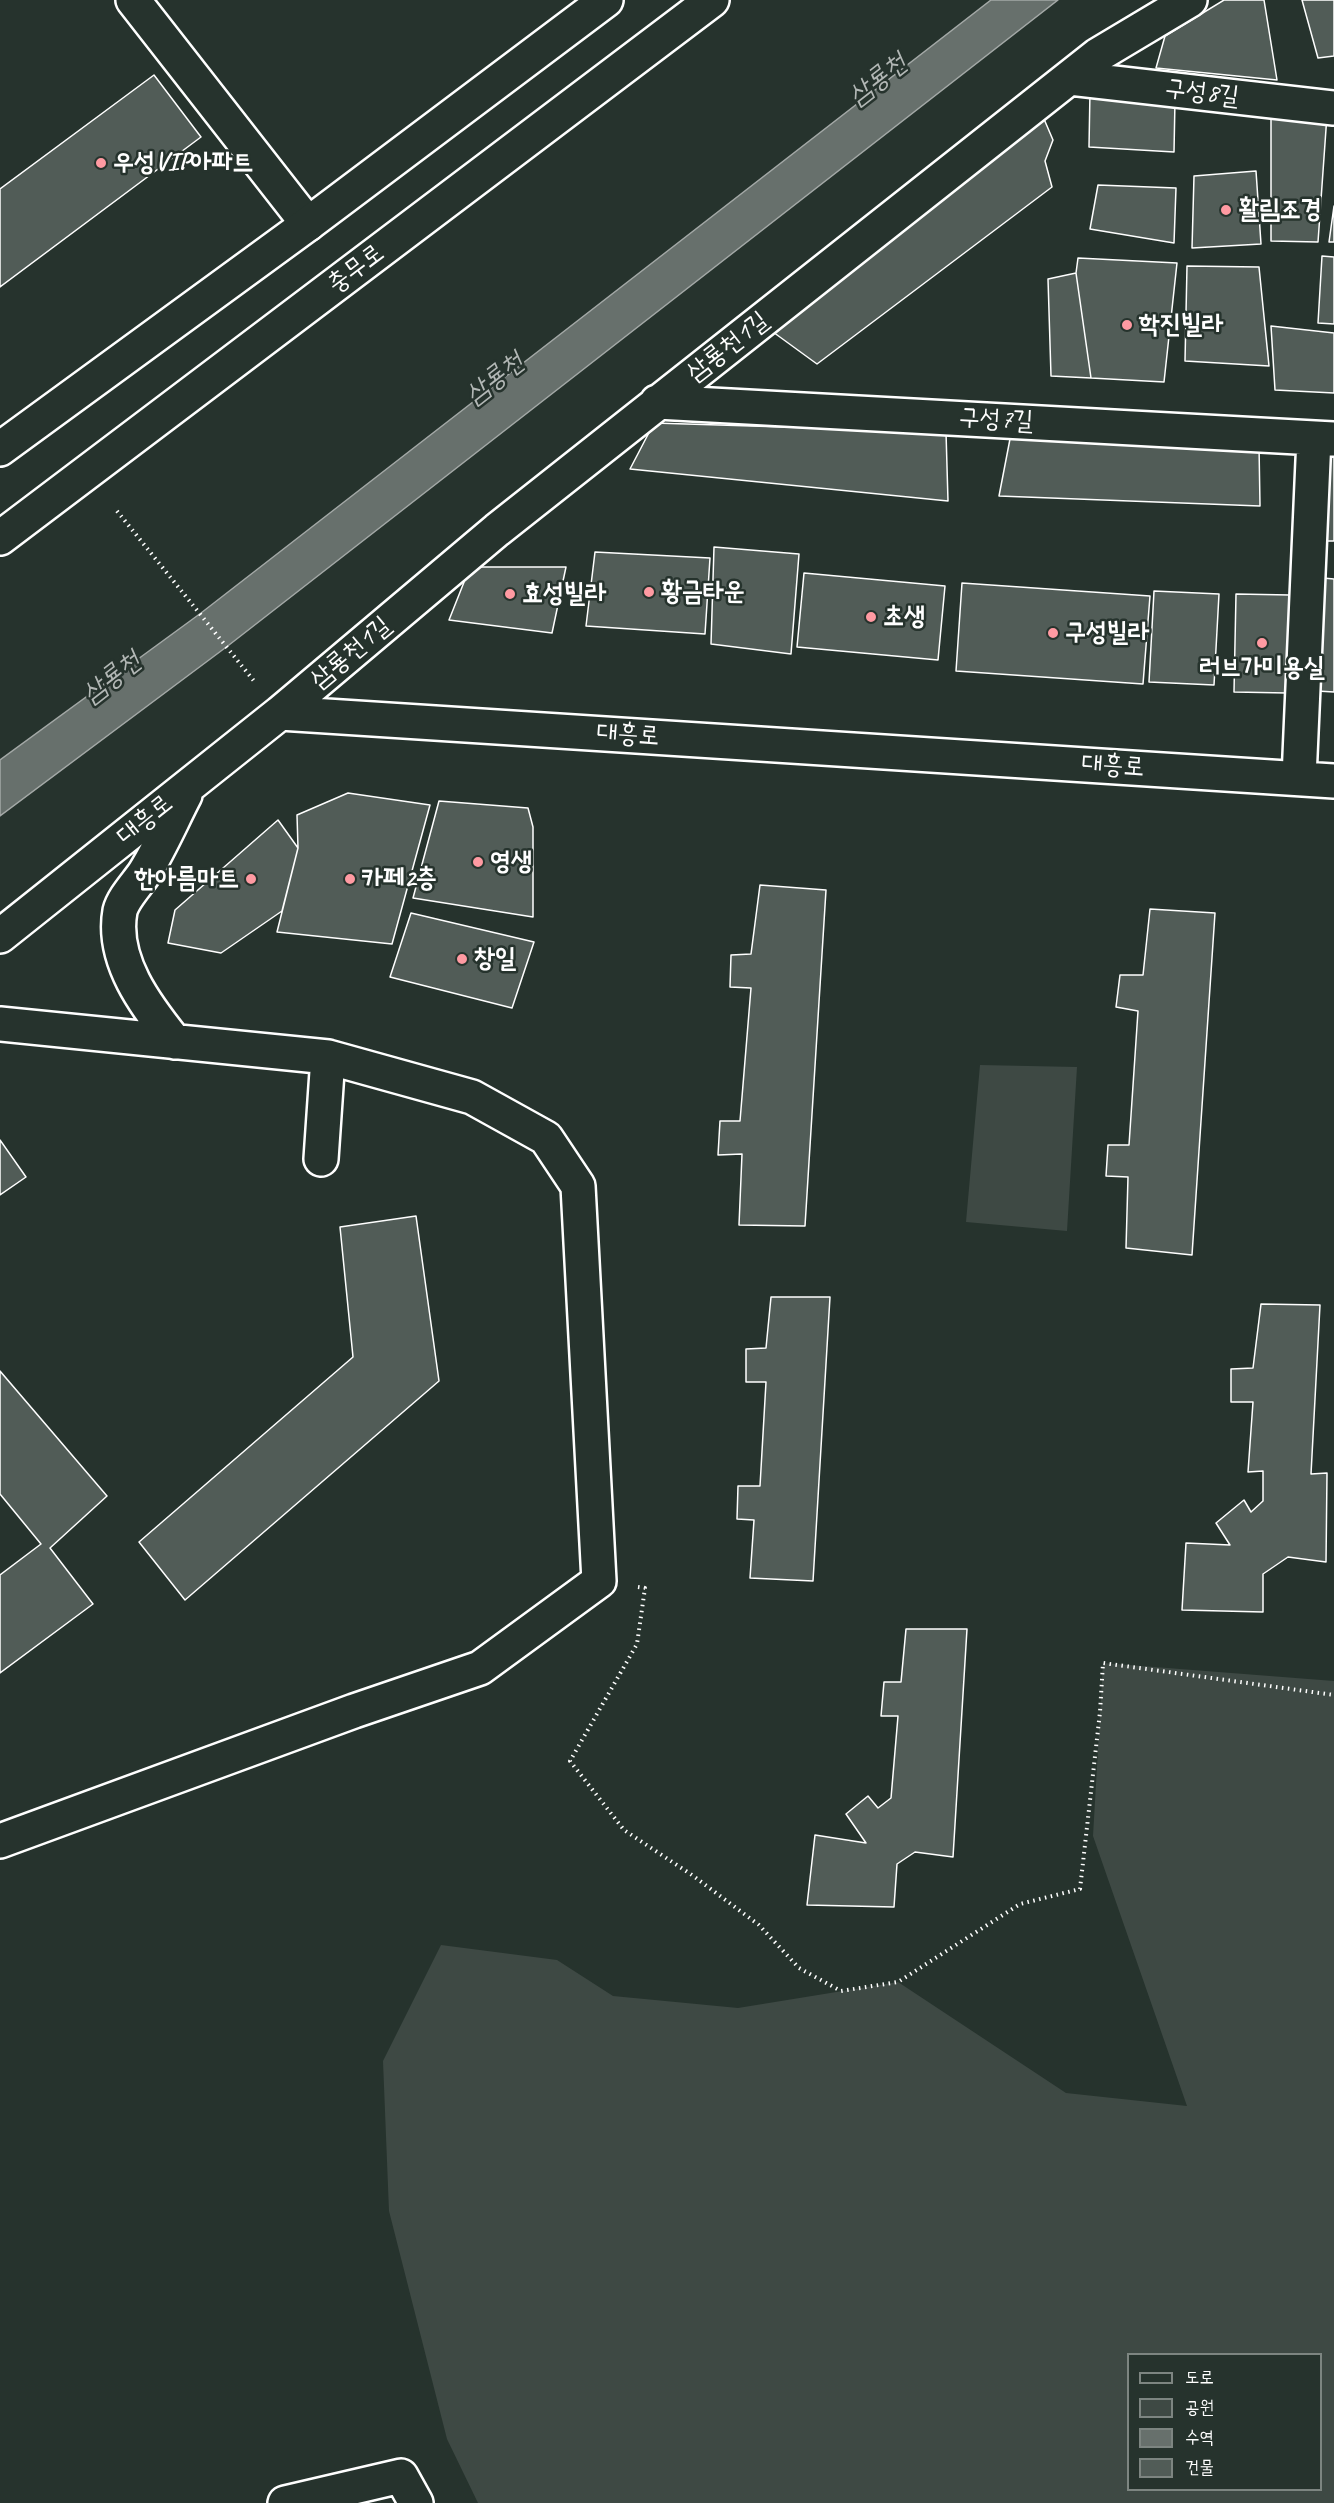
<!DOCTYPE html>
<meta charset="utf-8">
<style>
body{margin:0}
#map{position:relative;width:1334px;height:2503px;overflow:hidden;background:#26332d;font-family:Caveat,"Poor Story",sans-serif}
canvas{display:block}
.legend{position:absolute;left:1127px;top:2353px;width:195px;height:138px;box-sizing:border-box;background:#26332d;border:2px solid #7d8581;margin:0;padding:8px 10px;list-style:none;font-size:18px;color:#fff}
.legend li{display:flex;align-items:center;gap:12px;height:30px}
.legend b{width:30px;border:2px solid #7d8581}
</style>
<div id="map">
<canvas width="1334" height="2503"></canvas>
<ul class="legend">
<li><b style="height:8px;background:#26332d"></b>도로</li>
<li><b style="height:16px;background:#3e4944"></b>공원</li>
<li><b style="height:16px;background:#67706c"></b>수역</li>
<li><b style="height:16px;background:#515c57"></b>건물</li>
</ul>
</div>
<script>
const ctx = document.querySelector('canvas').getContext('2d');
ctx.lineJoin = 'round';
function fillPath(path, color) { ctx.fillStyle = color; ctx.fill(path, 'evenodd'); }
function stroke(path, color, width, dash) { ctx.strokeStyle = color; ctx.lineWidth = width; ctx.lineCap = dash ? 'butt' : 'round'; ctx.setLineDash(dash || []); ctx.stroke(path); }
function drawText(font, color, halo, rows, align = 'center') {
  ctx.font = font + ' Caveat,"Poor Story",sans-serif'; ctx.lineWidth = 5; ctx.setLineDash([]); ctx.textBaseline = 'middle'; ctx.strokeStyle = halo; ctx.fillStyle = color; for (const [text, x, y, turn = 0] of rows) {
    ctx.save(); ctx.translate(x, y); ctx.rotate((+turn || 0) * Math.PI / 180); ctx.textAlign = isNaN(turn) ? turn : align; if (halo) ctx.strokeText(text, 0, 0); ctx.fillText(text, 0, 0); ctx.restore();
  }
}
const green = new Path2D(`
 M980,1065L1077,1067L1067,1231L966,1222Z
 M1103,1663L1334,1681V2503H478L447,2439L389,2211L383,2061L441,1945L557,1960L613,1996L738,2008L898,1982L1066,2093L1187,2106L1093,1836ZM1320,2354V2490H1128V2354Z`);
const water = new Path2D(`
 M991,0H1058L229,645L0,816V760L201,613Z`);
const building = new Path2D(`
 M1224,0H1264L1277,80L1156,68L1165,36Z
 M1302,0H1334V56L1318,58Z
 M154,75L201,137L0,287V189Z
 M1090,91L1175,100L1174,152L1089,147Z
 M1271,113L1327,115L1318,242L1271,241Z
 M1044,119L1053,140L1045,161L1052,187L817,364L773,332Z
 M1256,171L1261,244L1192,248L1194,176Z
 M1098,185L1176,188L1174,243L1090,229Z
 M1334,206V242H1329Z
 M1322,256L1334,257V324L1318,323Z
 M1078,258L1177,263L1164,382L1091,378L1076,273Z
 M1187,266L1259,267L1269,366L1185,361Z
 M1076,273L1091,378L1051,376L1048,279Z
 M1271,326L1334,333V393L1275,390Z
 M654,423L946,432L948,501L630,469Z
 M1010,439L1259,445L1260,506L999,496Z
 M1323,457H1334V541H1322Z
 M714,547L799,554L791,654L711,644Z
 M595,552L710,558L705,634L586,626Z
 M470,567H566L552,633L449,620Z
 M804,573L945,586L938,660L797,647Z
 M1323,578L1334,579V692L1317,691Z
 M962,583L1150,596L1143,684L956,671Z
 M1154,591L1219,594L1214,685L1149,682Z
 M1236,594L1290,595L1287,693L1234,692Z
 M348,793L430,805L392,944L277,932L298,848L297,815Z
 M439,801L528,808L533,827V917L413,898Z
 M278,820L298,848L282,911L221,953L168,943L175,910Z
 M760,885L826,890L805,1226L739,1225L742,1154L718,1155L720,1121H740L751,988L730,987L731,955L751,954Z
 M1150,909L1215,913L1192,1255L1126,1248L1128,1177L1106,1176L1108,1145H1129L1138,1011L1116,1007L1120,975H1143Z
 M411,913L534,942L512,1008L390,977Z
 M0,1140L26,1177L0,1195Z
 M416,1216L439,1381L185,1600L139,1542L353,1357L340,1227Z
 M771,1297H830L813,1581L750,1578L754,1520L737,1519L738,1486H760L766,1382H746V1349L766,1348Z
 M1261,1304L1320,1305L1311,1474L1327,1473L1326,1562L1288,1557L1263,1574V1612L1182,1610L1186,1543L1230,1545L1216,1523L1244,1500L1251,1512L1263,1501V1471L1248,1472L1253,1402H1231V1369L1253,1368Z
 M0,1371L107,1496L50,1548L93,1604L0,1673V1575L41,1544L0,1494Z
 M906,1629H967L953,1857L915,1852L897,1864L894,1907L807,1905L815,1835L866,1843L846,1814L868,1796L878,1808L891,1798L898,1716H881L884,1682H901Z`);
const path = new Path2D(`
 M117,511L254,681
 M638,1587L645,1588L637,1644L570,1761L624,1830L692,1875L759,1925L799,1968L841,1991L898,1982L1020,1904L1080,1889L1100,1712L1103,1663L1334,1695`);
const minor = new Path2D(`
 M133,0L308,224
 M1070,78L1334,108
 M657,402L1334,439
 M280,713L497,530L1098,55L1190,0
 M1299,778L1314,438
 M0,936L280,713L1334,781
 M0,1024L328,1057L472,1097L546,1138L578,1186L599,1581L480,1668L354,1711L0,1841
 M175,1042C146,1006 111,960 120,911C123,898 138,883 145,872C160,848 172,820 185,795
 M321,1159L328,1057
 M285,2503L401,2476L416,2503`);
const major = new Path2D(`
 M0,449L308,224L606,0
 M0,538L712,0`);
const markers = [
 [101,163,6,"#ff9aa2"],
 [1226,210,6,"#ff9aa2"],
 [1127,325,6,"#ff9aa2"],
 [649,592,6,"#ff9aa2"],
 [510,594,6,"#ff9aa2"],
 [871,617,6,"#ff9aa2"],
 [1053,633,6,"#ff9aa2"],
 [1262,643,6,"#ff9aa2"],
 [478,862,6,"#ff9aa2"],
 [251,879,6,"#ff9aa2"],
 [350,879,6,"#ff9aa2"],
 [462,959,6,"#ff9aa2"]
];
const streetNames = [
 ["구성8길",1202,93,7],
 ["충무로",356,269,-37],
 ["삼룡천1길",728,347,-38],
 ["구성7길",996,420,3],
 ["삼룡천1길",351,653,-40],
 ["대흥로",628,735,4],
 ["대흥로",1113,766,4],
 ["대흥로",145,820,-39]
];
const poiNames = [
 ["우성VIP아파트",113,163],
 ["활림조경",1238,210],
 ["학진빌라",1139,325],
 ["황금타운",661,592],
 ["효성빌라",522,594],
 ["초생",883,617],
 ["구성빌라",1065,633],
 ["러브가미용실",1262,668,"center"],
 ["영생",490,862],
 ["한아름마트",239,879,"right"],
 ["카페2층",362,879],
 ["창일",474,959]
];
const waterNames = [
 ["삼룡천",878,80,-38],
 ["삼룡천",495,379,-38],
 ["삼룡천",112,678,-38]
];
fillPath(green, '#3e4944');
fillPath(water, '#67706c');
stroke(water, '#a4a9a7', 1.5);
fillPath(building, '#515c57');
stroke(building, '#fff', 1.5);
stroke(minor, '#fff', 38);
stroke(major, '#fff', 38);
stroke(path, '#fff', 4, [1.5, 4.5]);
stroke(minor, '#26332d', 33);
stroke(major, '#26332d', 33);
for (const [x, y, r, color] of markers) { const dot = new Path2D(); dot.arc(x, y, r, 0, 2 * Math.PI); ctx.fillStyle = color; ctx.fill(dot); stroke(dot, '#26332d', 2); }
drawText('26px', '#fff', '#26332d', streetNames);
drawText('bold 26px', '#fff', '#26332d', poiNames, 'left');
drawText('italic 27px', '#b3b8b6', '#26332d', waterNames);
</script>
